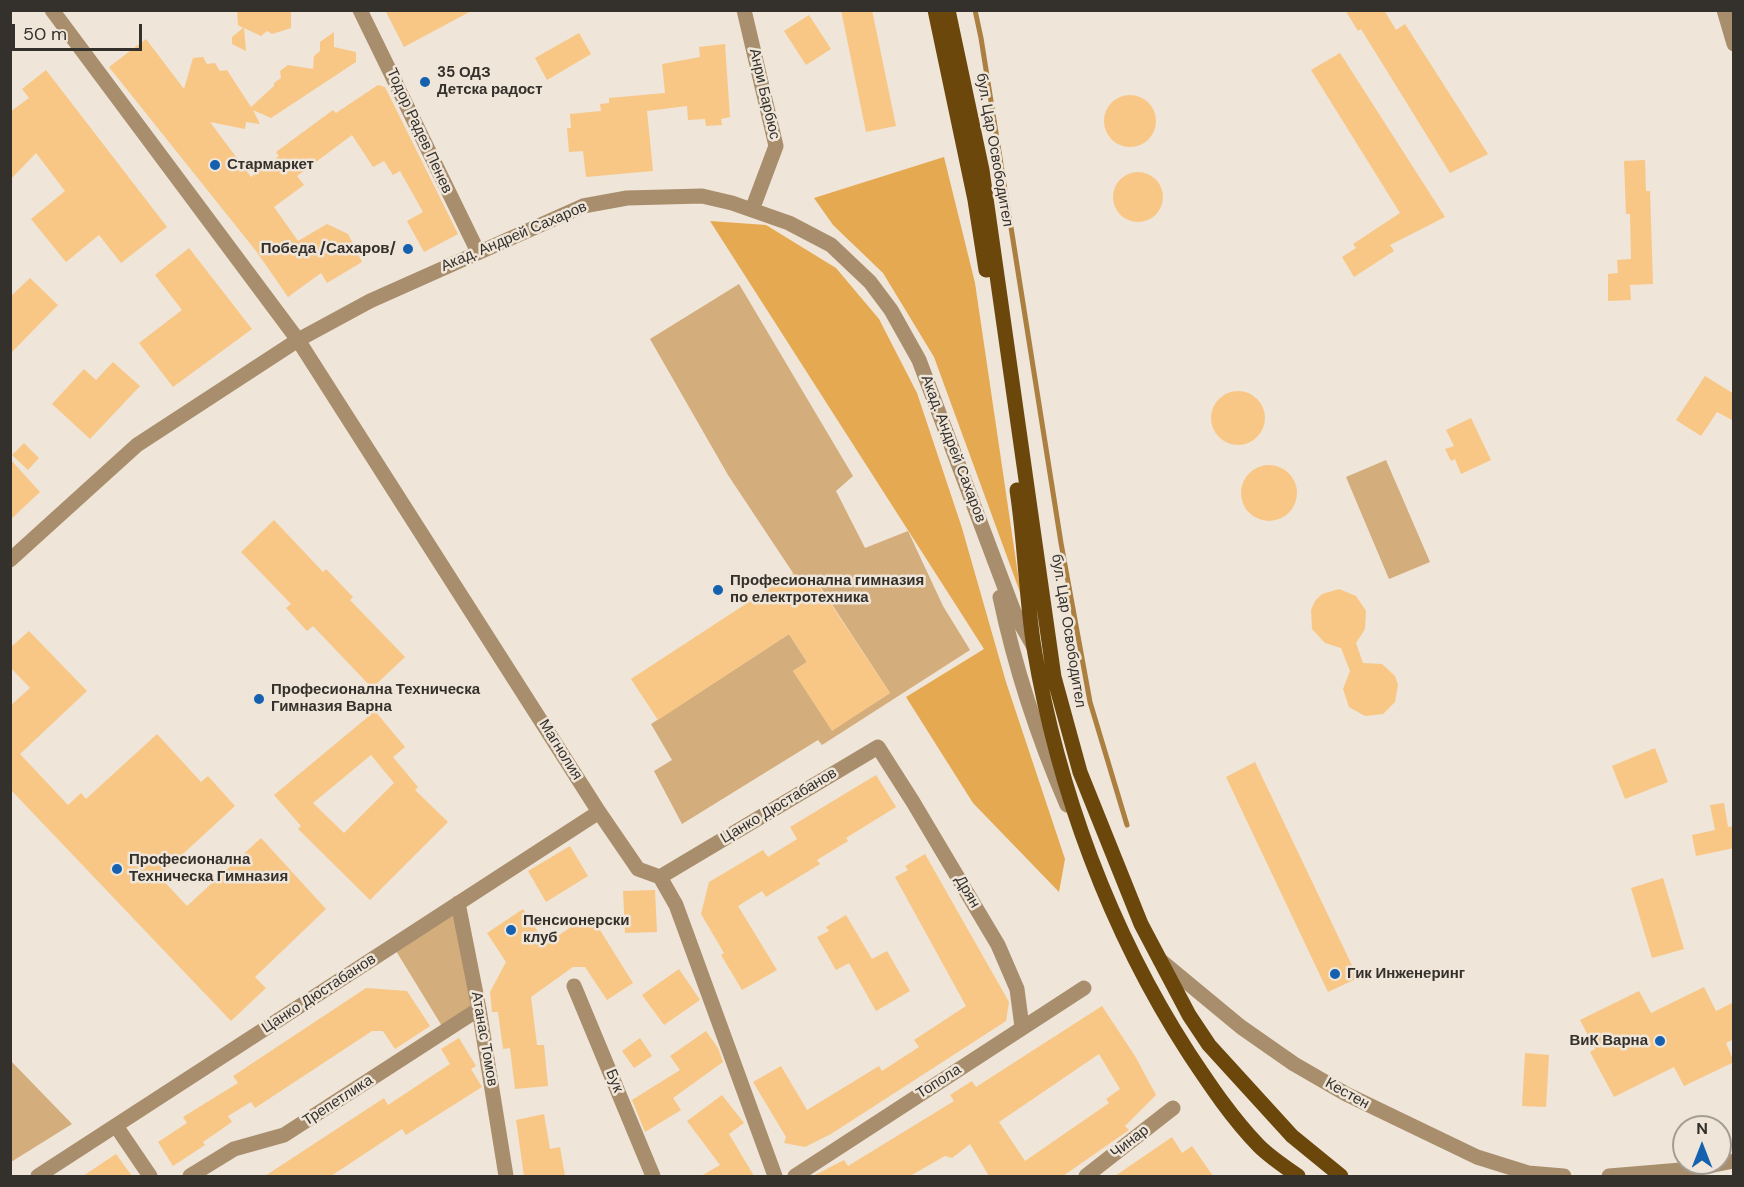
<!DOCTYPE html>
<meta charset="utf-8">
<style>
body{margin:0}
#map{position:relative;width:1744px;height:1187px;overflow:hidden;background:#efe5d8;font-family:"DM Sans",sans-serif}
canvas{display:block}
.frame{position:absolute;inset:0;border:12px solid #34302b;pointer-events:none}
.north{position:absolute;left:1672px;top:1115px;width:60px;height:60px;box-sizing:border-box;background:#efe5d8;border:2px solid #a49d93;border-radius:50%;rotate:0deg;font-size:16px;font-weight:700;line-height:24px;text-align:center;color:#34302b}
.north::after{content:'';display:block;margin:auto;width:21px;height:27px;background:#1560af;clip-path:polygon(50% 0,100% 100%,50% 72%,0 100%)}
.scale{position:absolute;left:12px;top:24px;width:130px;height:27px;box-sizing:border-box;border:3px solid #34302b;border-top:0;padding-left:8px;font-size:18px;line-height:21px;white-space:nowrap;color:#34302b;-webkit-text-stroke:4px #efe5d8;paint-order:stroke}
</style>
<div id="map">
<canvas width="1744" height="1187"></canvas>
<div class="frame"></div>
<div class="north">N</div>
<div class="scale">50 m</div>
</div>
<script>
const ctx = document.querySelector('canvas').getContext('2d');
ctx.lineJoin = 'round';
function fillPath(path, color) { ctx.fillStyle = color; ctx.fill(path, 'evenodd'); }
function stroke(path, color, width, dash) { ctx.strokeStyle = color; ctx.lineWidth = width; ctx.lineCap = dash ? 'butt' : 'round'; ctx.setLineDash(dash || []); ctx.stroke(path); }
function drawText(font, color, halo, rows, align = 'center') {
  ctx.font = font + ' "DM Sans",sans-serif'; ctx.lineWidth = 5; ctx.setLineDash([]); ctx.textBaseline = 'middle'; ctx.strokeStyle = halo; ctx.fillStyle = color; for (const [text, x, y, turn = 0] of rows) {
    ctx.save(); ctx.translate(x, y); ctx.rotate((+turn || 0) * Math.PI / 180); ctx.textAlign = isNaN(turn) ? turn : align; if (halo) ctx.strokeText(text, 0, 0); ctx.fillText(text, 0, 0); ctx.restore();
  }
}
const green = new Path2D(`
 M739,284L853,476L836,491L865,548L908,531L943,606L970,650L822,745L818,740L682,824L654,771L672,760L651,724L789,634L807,662L793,671L832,730L890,693L814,577L801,585L728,475L650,339Z
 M1386,460L1430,562L1389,579L1346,477Z
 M458,903L479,1009L445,1031L393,946Z
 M11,1061L72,1124L11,1162Z`);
const forest = new Path2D(`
 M944,157L975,283L1021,595L934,357L883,273L833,225L814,198Z
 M710,221L766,225L836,268L879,319L917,393L962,528L1006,682L1065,859L1059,892L973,803L906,697L984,649Z`);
const stream = new Path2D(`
 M975,10L981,38L1061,543L1090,702L1127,825`);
const building = new Path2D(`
 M237,10H291V28L272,34L267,31L261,36L244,28L246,51L232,44V37L243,28L238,25Z
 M385,10H473L404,47Z
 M841,10H872L896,126L866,132Z
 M1345,10H1384L1396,30L1405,24L1488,154L1450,173L1361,29L1358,31Z
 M809,15L831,49L806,65L784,31Z
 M334,32V47L356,52V62L271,118L253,110L260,124L246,122L245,129L210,122L251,177L279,156L276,152L333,110L336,113L378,85L385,87L458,234L424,252L407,221L423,212L400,171L393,175L384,161L373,167L352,135L297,176L304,185L274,207L298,241L327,224L348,234L362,262L327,283L321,273L288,297L256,251L109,67L146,39L184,89L193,58L203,57L207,64L215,63L220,71L227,70L251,107L274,86V83L281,78L280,71L288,65L313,69L314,56L320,51V42Z
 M579,33L591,54L547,80L535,58Z
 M725,44L730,117L721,119L722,125L706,126L705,119L688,120L687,106L647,111L653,171L586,177L583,151L569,152L567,128H571L570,114L601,111L600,104L609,103V98L665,93L662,64L700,57L699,47Z
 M1340,53L1445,217L1390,245L1394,251L1354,277L1342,257L1356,248L1353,244L1400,213L1311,70Z
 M46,70L167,227L121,263L99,235L66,262L31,219L65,191L36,153L10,180V112L29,98L22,89Z
 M1104 121a26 26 0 1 1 52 0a26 26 0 1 1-52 0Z
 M1645,160L1646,191H1650L1653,284L1630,285L1631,300L1608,301V274L1618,273L1617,260L1631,259L1630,214H1626L1624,161Z
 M1113 197a25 25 0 1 1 50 0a25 25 0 1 1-50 0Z
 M189,248L252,329L173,387L139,343L182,310L155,275Z
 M30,278L58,305L10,354V297Z
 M113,362L140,386L90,439L52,404L84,369L96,380Z
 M1705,376L1734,394V421L1717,412L1701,436L1676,420Z
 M1211 418a27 27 0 1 1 54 0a27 27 0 1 1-54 0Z
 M1471,418L1491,460L1461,474L1455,459L1451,461L1445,449L1454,446L1446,430Z
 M24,443L39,458L28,470L12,455Z
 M10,459L40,492L10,520Z
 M1241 493a28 28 0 1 1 56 0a28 28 0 1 1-56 0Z
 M274,520L323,572L326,569L353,597L350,600L405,657L372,688L313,626L307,631L286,608L291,604L241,552Z
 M793,573L801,585L813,577L890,693L832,731L793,671L807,662L789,634L658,720L631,679Z
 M1339,589L1356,596L1366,611L1365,629L1356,643L1363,663L1382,664L1395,676L1398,685L1395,702L1383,714L1365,716L1349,707L1343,689L1350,671L1341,648L1325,643L1312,629L1311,610L1315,601L1322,594Z
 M29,631L87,691L20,754L68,805L81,793L86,799L157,734L201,782L208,776L235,806L159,876L187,906L261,838L326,909L255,977L266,988L231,1021L10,789V706L30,688L10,667V648Z
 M375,711L405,747L393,757L418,787L415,790L448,822L370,900L298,829L301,826L274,795ZM371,755L394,783L344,833L313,803Z
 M1655,748L1668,782L1625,799L1612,766Z
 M1255,762L1358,978L1328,992L1226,777Z
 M876,775L896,807L846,838L848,841L817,860L820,864L766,897L762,891L738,906L777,970L742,990L721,955L724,953L701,914L709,882L763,850L768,857L797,839L790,827Z
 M1724,803L1728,827L1734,826V848L1696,856L1692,835L1715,830L1710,805Z
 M570,846L588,876L546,902L528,871Z
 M925,854L1009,1002L1006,1021L831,1134L805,1147L784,1143L786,1137L753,1082L781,1066L807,1110L879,1066L882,1071L919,1047L914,1040L966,1006L895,877L908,870L905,866Z
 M1663,878L1684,949L1652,958L1631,888Z
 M655,890L657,932L625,933L623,891Z
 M523,909L546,944L590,914L633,983L607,1000L585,967H573L531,997L537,1045H544L548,1086L515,1089L510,1048L503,1049L498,1012H492L490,992L506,962L487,933Z
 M846,915L872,959L887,951L910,991L876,1011L849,963L836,970L817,937L829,931L826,927Z
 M679,969L700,1000L664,1025L642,995Z
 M1704,987L1716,1011L1734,1002V1039L1726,1043L1734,1062L1684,1086L1674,1067L1614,1097L1590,1052L1595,1049L1580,1020L1639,991L1651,1013Z
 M366,988L407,991L430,1026L395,1049L383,1031H372L255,1108L251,1102L228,1116L232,1122L203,1142L205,1145L173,1166L158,1142L187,1123L183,1117L238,1083L233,1076Z
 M1102,1006L1135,1056L1156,1095L1125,1126L1129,1130L1063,1176H989L970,1144L952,1158L945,1156L910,1176H813L844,1160L848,1166L954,1101L950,1095L972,1081L976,1087ZM1099,1054L1120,1089L1106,1099L1109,1103L1025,1161L999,1122Z
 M706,1031L718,1048L723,1062L673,1098L681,1110L645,1132L632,1100L680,1070L670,1056Z
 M459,1038L476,1066L471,1069L482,1087L406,1135L402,1129L331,1176H265L384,1098L388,1105L450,1064L441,1049Z
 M640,1038L652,1056L634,1068L622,1051Z
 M1525,1053L1549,1055L1546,1107L1522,1106Z
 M722,1095L744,1123L729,1134L754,1176H701L720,1165L687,1121Z
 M544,1114L550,1149L560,1147L565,1176H524L516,1120Z
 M1172,1137L1182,1153L1192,1146L1213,1176H1115Z
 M116,1154L132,1176H83Z`);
const minor = new Path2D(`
 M52,10L298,340L599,812L638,869L660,877L676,905L775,1176
 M360,10L478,252
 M744,10L776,146L752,210
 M1724,10L1734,44
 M10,560L137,445L298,340L370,301L583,206L627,198L702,196L732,203L789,223L831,245L870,282L891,310L919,360L1014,612L1034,647
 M1000,597C1015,668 1038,738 1067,805
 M660,877L878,747L913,802L998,945L1017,989L1022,1027
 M458,903L479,1009L506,1176
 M1160,960L1241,1027L1294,1064L1346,1094L1477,1157L1528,1173L1564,1176
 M574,986L653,1176
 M116,1126L150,1176
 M38,1176L599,812
 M190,1176L234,1149L284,1135L479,1009
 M795,1176L1084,988
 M1086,1176L1173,1108
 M1609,1176L1693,1169L1734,1161`);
const major = new Path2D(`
 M935,10L975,200L986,270
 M948,10L982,170L1054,677L1080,772L1141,924L1189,1015L1209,1045L1292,1136L1341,1176
 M1017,490C1025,542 1026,596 1034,648C1058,790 1110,931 1188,1052C1210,1085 1231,1117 1259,1146C1270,1157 1285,1167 1298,1176`);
const markers = [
 [425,82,6,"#1560af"],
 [215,165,6,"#1560af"],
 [408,249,6,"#1560af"],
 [718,590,6,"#1560af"],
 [259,699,6,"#1560af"],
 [117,869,6,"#1560af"],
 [511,930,6,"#1560af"],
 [1335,974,6,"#1560af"],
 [1660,1041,6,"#1560af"]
];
const poiNames = [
 ["35 ОДЗ",437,73],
 ["Детска радост",437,90],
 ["Стармаркет",227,165],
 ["Победа /Сахаров/",396,249,"right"],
 ["Професионална гимназия",730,581],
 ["по електротехника",730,598],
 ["Професионална Техническа",271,690],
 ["Гимназия Варна",271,707],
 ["Професионална",129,860],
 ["Техническа Гимназия",129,877],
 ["Пенсионерски",523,921],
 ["клуб",523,938],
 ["Гик Инженеринг",1347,974],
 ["ВиК Варна",1648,1041,"right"]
];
const streetNames = [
 ["Анри Барбюс",764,94,77],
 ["Тодор Радев Пенев",419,131,65],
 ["бул. Цар Освободител",994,150,80],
 ["Акад. Андрей Сахаров",514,237,-23],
 ["Акад. Андрей Сахаров",953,449,69],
 ["бул. Цар Освободител",1068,631,81],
 ["Магнолия",560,750,58],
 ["Цанко Дюстабанов",779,806,-31],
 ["Дрян",967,892,60],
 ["Цанко Дюстабанов",319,994,-33],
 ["Атанас Томов",484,1039,80],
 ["Бук",614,1081,68],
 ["Топола",939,1082,-33],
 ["Кестен",1347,1094,29],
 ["Трепетлика",338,1101,-33],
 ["Чинар",1130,1142,-38]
];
fillPath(green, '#d3ad7b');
fillPath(forest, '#e5a952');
stroke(stream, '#aa7f40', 5);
fillPath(building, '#f8c785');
stroke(minor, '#a88e6c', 15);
stroke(major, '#6b470b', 15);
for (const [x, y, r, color] of markers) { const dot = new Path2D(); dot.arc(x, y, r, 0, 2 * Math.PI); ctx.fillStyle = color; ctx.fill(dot); stroke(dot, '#efe5d8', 2); }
drawText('bold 15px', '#34302b', '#efe5d8', poiNames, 'left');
drawText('15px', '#34302b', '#efe5d8', streetNames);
</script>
